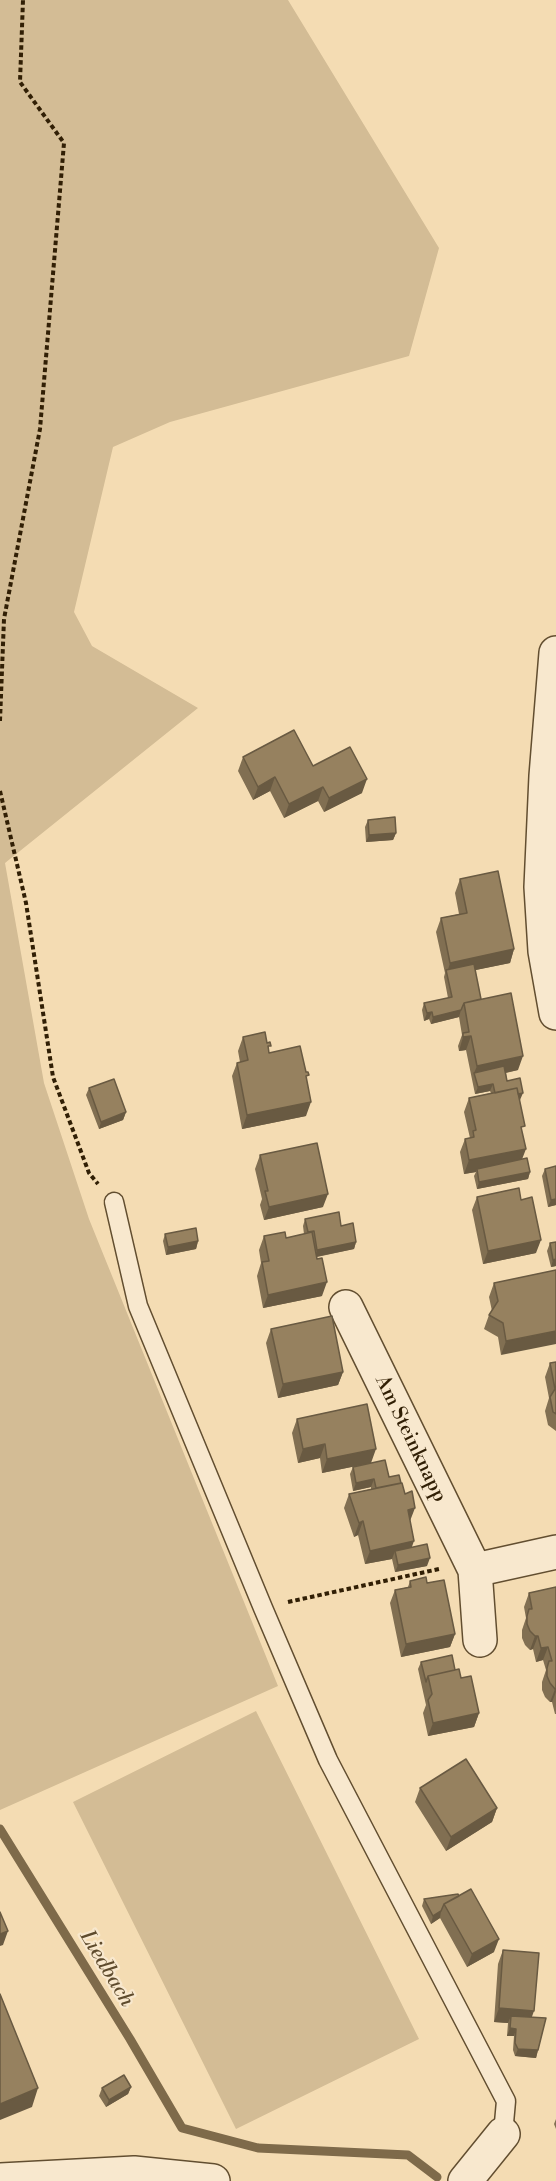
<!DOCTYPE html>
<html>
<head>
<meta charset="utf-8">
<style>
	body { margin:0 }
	canvas { display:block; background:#f4dcb3 }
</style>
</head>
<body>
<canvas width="556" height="2181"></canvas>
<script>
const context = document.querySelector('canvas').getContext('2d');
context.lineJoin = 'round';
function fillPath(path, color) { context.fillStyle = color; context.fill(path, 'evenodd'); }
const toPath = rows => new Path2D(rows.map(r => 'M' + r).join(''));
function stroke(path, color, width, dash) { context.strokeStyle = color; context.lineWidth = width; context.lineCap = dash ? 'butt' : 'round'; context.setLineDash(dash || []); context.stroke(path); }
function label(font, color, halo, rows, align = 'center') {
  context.font = font + ' "Libre Bodoni",serif'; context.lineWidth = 4.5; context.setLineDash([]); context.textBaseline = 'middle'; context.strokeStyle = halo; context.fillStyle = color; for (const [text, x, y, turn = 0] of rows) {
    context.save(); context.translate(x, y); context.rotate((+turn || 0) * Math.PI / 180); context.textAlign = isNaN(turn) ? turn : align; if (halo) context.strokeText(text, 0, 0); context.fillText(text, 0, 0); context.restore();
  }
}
fillPath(toPath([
	[0,0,288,0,439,248,409,356,170,422,113,447,74,612,92,646,198,708,5,863,44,1083,89,1219,278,1686,0,1810],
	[256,1711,419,2039,236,2129,73,1802]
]), '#d3bc95');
stroke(toPath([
	[0,1829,130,2039,182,2128,258,2148,408,2155,437,2177]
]), '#7e6a4a', 9);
const service = toPath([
	[114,1202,138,1306,263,1608,328,1760,506,2101,503,2134]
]);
const minor = toPath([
	[556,653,546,776,541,887,545,951,556,1013],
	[346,1307,475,1570,556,1552],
	[475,1570,480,1640],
	[0,2180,134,2173,213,2181],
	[465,2181,503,2134]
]);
stroke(service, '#624e30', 21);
stroke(minor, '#624e30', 36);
stroke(toPath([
	[0,721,4,619,40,429,64,143,20,82,23,0],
	[0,791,26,903,53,1077,89,1173,98,1184],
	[288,1602,439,1569]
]), '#311f05', 4, [4.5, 3]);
stroke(service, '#f8e8ce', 18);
stroke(minor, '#f8e8ce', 33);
fillPath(toPath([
	[243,757,313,766,362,793,324,812,318,801,284,818,270,791,253,800,238,771],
	[368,820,396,833,393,840,366,842,365,827],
	[460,879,514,949,510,963,475,970,481,999,518,1070,506,1073,507,1081,520,1100,519,1100,522,1132,522,1159,530,1172,528,1179,477,1189,474,1176,476,1172,464,1174,460,1152,465,1139,470,1138,464,1112,469,1098,491,1093,490,1091,475,1094,466,1050,459,1051,458,1046,462,1035,459,1017,431,1024,429,1019,424,1021,422,1010,424,1003,448,998,444,977,445,973,436,932,441,918,459,914,455,893],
	[243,1037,269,1051,269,1053,307,1080,306,1116,242,1129,232,1076,237,1063,240,1062,238,1051],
	[89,1088,126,1112,123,1120,99,1129,86,1095],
	[260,1155,323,1207,264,1220,260,1205,262,1199,255,1169],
	[545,1169,556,1205,548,1207,542,1176],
	[477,1197,521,1200,536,1253,483,1264,472,1210],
	[305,1219,341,1226,356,1242,354,1249,317,1257,322,1296,263,1308,257,1276,261,1263,259,1250,264,1236,286,1238,304,1234,303,1226],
	[165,1234,198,1241,196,1249,166,1255,163,1241],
	[550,1243,556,1266,551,1267,547,1251],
	[556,1270,501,1355,498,1337,484,1329,489,1315,492,1311,489,1297,494,1283],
	[271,1329,343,1372,338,1385,278,1398,266,1343],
	[556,1362,556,1431,548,1425,545,1411,549,1398,545,1377,550,1363],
	[297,1419,371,1463,322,1473,320,1458,298,1463,292,1433],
	[353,1467,389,1477,410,1521,412,1548,427,1566,395,1572,392,1559,365,1564,358,1535,354,1537,344,1508,349,1494,371,1489,371,1487,353,1491,350,1474],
	[410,1581,427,1583,455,1634,450,1647,401,1657,390,1603,395,1590,408,1587],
	[556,1587,556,1714,555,1714,552,1702,550,1702,545,1697,542,1690,542,1682,546,1670,543,1660,536,1662,533,1649,530,1650,525,1645,522,1638,522,1630,526,1618,524,1607,529,1593],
	[421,1662,455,1670,461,1678,479,1713,474,1727,428,1736,423,1713,426,1705,418,1669],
	[420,1788,497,1808,492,1822,446,1851,415,1802],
	[458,1894,494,1952,467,1967,440,1918,431,1924,422,1906,424,1899],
	[503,1950,532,2017,538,2050,536,2058,515,2056,513,2050,514,2036,507,2036,508,2023,494,2022,498,1964],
	[131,2087,128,2094,106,2107,99,2096,102,2088],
	[556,2119,556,2129,554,2124]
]), '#816f52');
fillPath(toPath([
	[275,777,270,791,253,800,258,787],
	[367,779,362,793,324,812,329,798],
	[323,787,318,801,284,818,289,804],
	[396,833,393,840,366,842,369,835],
	[514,949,510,963,447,976,447,973,450,963],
	[461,1010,459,1017,431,1024,433,1017],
	[432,1012,429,1019,424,1021,427,1013],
	[471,1036,466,1050,459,1051,463,1037],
	[523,1056,518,1070,476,1079,474,1073,477,1066],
	[493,1084,490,1091,475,1094,478,1087],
	[523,1093,520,1100,494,1105,496,1098],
	[311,1102,306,1116,242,1129,247,1115],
	[126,1112,123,1120,99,1129,101,1122],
	[526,1149,521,1162,477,1169,476,1172,464,1174,469,1160],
	[530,1172,528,1179,477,1189,479,1182],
	[328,1194,323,1207,264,1220,269,1207],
	[556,1199,556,1205,548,1207,551,1200],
	[541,1240,536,1253,483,1264,488,1251],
	[198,1241,196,1249,166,1255,168,1247],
	[356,1242,354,1249,315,1257,317,1250],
	[556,1259,556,1266,551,1267,553,1260],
	[327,1282,322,1296,263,1308,268,1295],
	[556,1331,556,1344,501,1355,506,1341],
	[343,1372,338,1385,278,1398,283,1384],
	[325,1444,320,1458,298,1463,303,1449],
	[376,1449,371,1463,322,1473,327,1459],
	[374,1479,371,1487,353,1491,356,1483],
	[415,1508,410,1521,408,1510],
	[363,1521,358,1535,354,1537,359,1523],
	[414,1541,409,1555,395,1551,392,1559,365,1564,370,1551],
	[430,1558,427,1566,395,1572,398,1565],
	[455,1634,450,1647,401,1657,406,1644],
	[535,1636,538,1636,533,1649,530,1650],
	[548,1647,543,1660,536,1662,541,1648],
	[555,1689,556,1689,556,1692,552,1702,550,1702],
	[479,1713,474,1727,428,1736,433,1723],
	[497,1808,492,1822,446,1851,451,1837],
	[441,1911,440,1918,431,1924,433,1916],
	[8,1931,3,1945,0,1946,0,1934],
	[499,1939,494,1952,467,1967,472,1954],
	[499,2008,534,2011,529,2025,511,2016,508,2023,494,2022],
	[510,2028,516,2029,514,2036,507,2036],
	[518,2049,538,2050,536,2058,515,2056],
	[131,2087,128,2094,106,2107,109,2100],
	[38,2088,32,2107,0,2120,0,2104]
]), '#695a42');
const building = toPath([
	[294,730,313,766,350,747,367,779,329,798,323,787,289,804,275,777,258,787,243,757,294,730],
	[395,817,396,833,369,835,368,820,395,817],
	[498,871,514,949,450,963,441,918,467,913,460,879,498,871],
	[474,964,481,999,464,1003,461,1010,433,1017,432,1012,427,1013,424,1003,452,997,446,970,474,964],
	[511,993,523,1056,477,1066,471,1036,463,1037,463,1033,469,1032,464,1003,511,993],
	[265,1032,267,1043,270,1042,271,1046,268,1046,269,1053,300,1046,306,1072,308,1072,309,1075,306,1076,311,1102,247,1115,237,1063,248,1060,243,1037,265,1032],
	[504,1066,507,1081,520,1078,523,1093,518,1094,517,1088,495,1093,493,1084,478,1087,474,1073,504,1066],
	[114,1079,126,1112,101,1122,89,1088,114,1079],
	[517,1088,525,1126,521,1127,526,1149,469,1160,465,1139,474,1137,473,1131,476,1130,469,1098,517,1088],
	[317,1143,328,1194,269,1207,265,1191,268,1191,260,1155,317,1143],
	[527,1158,530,1172,479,1182,477,1169,527,1158],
	[556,1166,556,1199,551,1200,545,1169,556,1166],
	[519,1188,521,1200,532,1197,541,1240,488,1251,477,1197,519,1188],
	[339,1212,341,1226,353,1223,356,1242,317,1250,314,1231,308,1232,305,1219,339,1212],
	[196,1228,198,1241,168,1247,165,1234,196,1228],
	[285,1232,286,1238,312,1232,317,1259,322,1258,327,1282,268,1295,262,1262,269,1261,264,1236,285,1232],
	[556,1242,556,1259,553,1260,550,1243,556,1242],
	[556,1270,556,1331,506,1341,503,1323,489,1315,498,1301,494,1283,556,1270],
	[332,1316,343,1372,283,1384,271,1329,332,1316],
	[556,1362,556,1414,553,1412,550,1397,555,1389,550,1363,556,1362],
	[367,1404,376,1449,327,1459,325,1444,303,1449,297,1419,367,1404],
	[385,1460,389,1477,399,1475,401,1483,376,1488,374,1479,356,1483,353,1467,385,1460],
	[402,1483,405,1494,412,1491,415,1508,408,1510,414,1541,370,1551,363,1521,359,1523,349,1494,402,1483],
	[427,1544,430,1558,398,1565,395,1551,427,1544],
	[426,1577,427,1583,444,1580,455,1634,406,1644,395,1590,411,1587,410,1581,426,1577],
	[556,1587,556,1689,555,1689,550,1683,547,1676,547,1668,549,1661,552,1661,548,1647,541,1648,538,1636,535,1636,530,1631,527,1624,527,1616,529,1609,532,1609,529,1593,556,1587],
	[452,1655,455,1670,428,1676,426,1682,421,1662,452,1655],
	[459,1669,461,1678,471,1676,479,1713,433,1723,428,1700,432,1694,428,1676,459,1669],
	[466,1759,497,1808,451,1837,420,1788,466,1759],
	[471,1889,499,1939,472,1954,444,1904,471,1889],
	[458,1894,459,1896,444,1904,441,1911,433,1916,424,1899,458,1894],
	[0,1912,8,1931,0,1934,0,1912],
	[503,1950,539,1953,534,2011,499,2008,503,1950],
	[0,1994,38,2088,0,2104,0,1994],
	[511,2016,546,2018,538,2050,518,2049,515,2043,516,2029,510,2028,511,2016],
	[124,2075,131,2087,109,2100,102,2088,124,2075]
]);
fillPath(building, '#96815f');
stroke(building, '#695a42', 1.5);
label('20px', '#311f05', '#f8e8ce', [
	["Am Steinknapp",410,1439,64]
]);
label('italic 21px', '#5e4b2d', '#f8e8ce', [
	["Liedbach",106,1969,59]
]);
</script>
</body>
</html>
